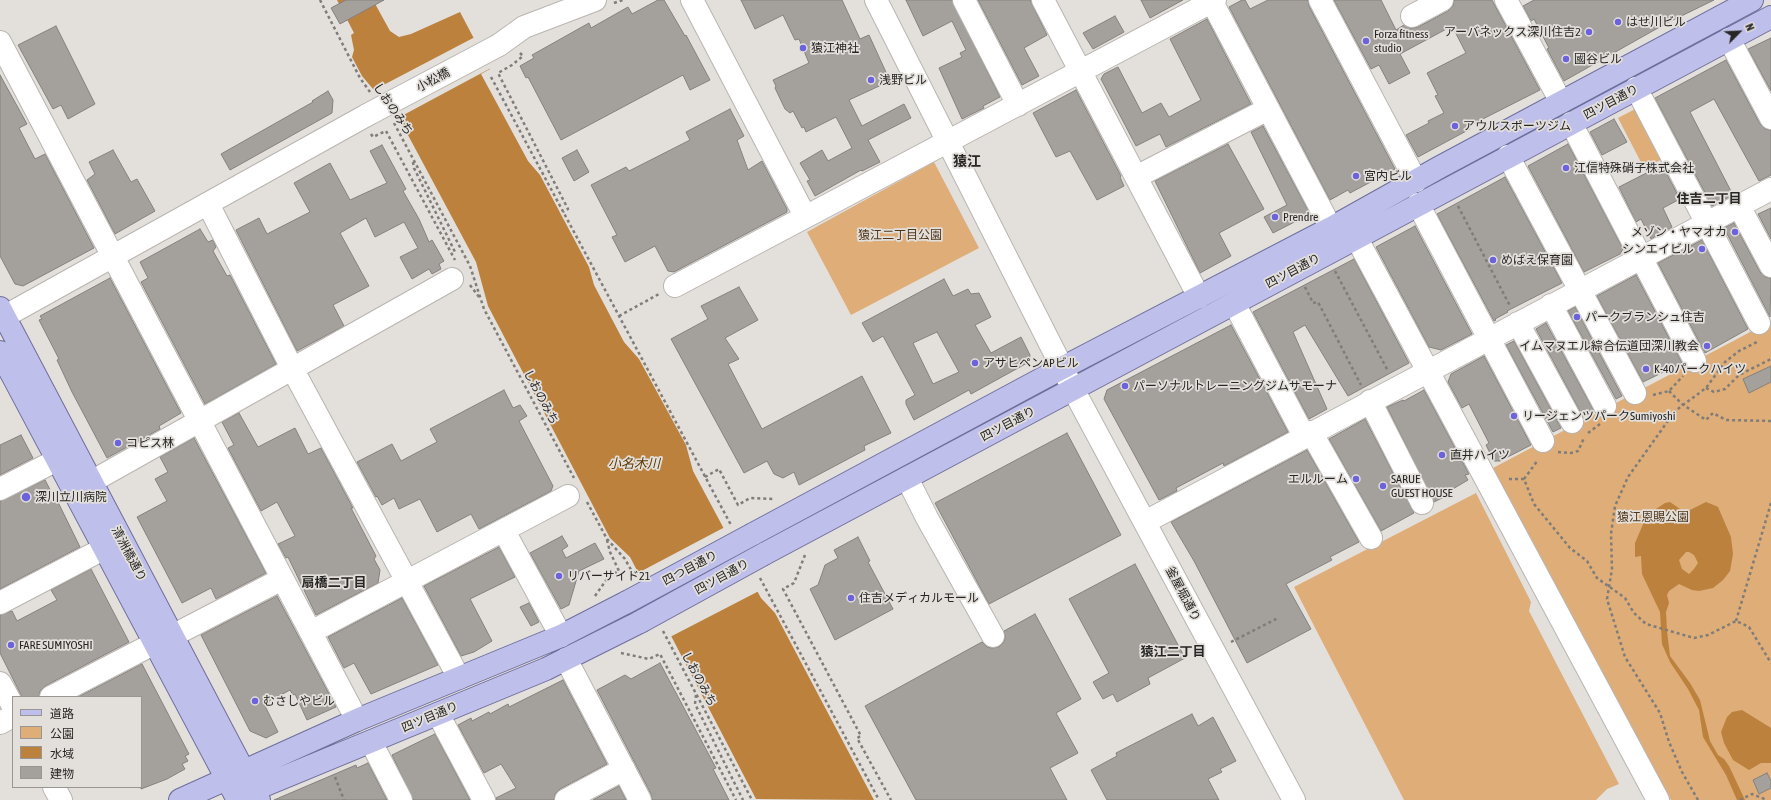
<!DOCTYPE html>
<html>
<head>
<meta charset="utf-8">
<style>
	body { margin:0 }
	#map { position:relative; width:1771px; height:800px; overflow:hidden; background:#e3dfdb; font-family:"Asap Condensed","Noto Sans JP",sans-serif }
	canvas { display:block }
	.legend { position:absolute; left:12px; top:696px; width:130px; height:92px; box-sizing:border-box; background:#e3dfdb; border:1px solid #989592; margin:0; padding:5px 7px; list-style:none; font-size:12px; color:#272624 }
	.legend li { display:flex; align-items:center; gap:8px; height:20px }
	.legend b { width:20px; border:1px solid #989592 }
	.north { position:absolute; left:1719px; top:12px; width:40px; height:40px; -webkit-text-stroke:3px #e3dfdb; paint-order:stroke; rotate:66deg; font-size:11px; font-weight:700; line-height:16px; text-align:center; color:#272624 }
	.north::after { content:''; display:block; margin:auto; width:14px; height:18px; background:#272624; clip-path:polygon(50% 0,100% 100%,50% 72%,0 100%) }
</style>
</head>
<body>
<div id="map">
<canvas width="1771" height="800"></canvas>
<ul class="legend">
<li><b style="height:5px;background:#bfbfeb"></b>道路</li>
<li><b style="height:11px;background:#dead78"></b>公園</li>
<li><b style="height:11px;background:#bb813d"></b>水域</li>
<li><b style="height:11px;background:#a4a09c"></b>建物</li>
</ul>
<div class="north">N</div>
</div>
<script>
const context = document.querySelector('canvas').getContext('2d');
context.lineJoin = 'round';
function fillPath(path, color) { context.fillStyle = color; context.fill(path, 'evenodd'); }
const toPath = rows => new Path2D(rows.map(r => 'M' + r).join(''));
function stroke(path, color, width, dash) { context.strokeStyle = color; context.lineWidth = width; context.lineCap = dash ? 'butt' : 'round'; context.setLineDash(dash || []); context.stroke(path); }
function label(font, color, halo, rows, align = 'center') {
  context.font = font + ' "Asap Condensed","Noto Sans JP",sans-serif'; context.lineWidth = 3.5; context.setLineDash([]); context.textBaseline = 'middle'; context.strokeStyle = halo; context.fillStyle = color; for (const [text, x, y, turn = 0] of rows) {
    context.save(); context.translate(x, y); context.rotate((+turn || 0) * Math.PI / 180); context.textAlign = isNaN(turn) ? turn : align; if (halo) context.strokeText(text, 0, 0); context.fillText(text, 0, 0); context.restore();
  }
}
fillPath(toPath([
	[1641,106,1667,157,1644,168,1618,118],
	[934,162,979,248,851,315,807,232],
	[1771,321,1771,800,1671,800,1493,468],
	[1476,493,1531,602,1529,611,1619,784,1607,789,1596,800,1404,800,1294,587]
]), '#dead78');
fillPath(toPath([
	[337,0,373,0,390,31,399,37,411,34,460,12,490,69,481,74,528,161,540,175,589,267,594,285,624,342,639,359,686,445,693,471,761,598,775,613,874,800,756,799,630,557,610,538,488,306,476,262,401,122,362,76,352,57,354,50,351,35,354,33],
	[1670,502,1680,509,1685,511,1690,510,1706,502,1716,506,1718,507,1731,537,1733,554,1730,571,1723,580,1713,588,1699,591,1692,590,1679,584,1669,591,1667,595,1669,603,1666,612,1667,631,1670,656,1690,683,1700,700,1710,741,1718,755,1724,759,1729,766,1745,800,1737,800,1726,775,1703,737,1699,710,1688,689,1670,662,1662,644,1660,612,1642,574,1641,556,1635,557,1635,543,1644,522,1656,509,1665,503],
	[1686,552,1689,552,1694,555,1698,563,1694,569,1689,574,1682,569,1679,560],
	[1742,710,1771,728,1771,763,1761,763,1749,770,1733,760,1724,743,1721,732,1727,717,1732,712]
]), '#bb813d');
fillPath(toPath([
	[475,37,491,68,396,119,372,91],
	[725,527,759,591,670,637,636,574]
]), '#e3dfdb');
const building = toPath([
	[346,0,384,0,340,24,331,8,346,0],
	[658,0,664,0,685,36,686,35,710,80,690,90,683,75,561,140,528,77,526,78,520,66,534,58,532,55,589,23,591,28,628,7,632,14,658,0],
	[741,0,842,0,860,39,869,35,890,81,849,100,862,126,904,104,911,118,868,140,880,162,862,171,861,170,815,196,807,181,810,180,800,163,822,150,828,161,852,148,836,117,806,132,804,127,802,128,793,111,790,113,785,109,775,88,776,86,773,80,809,63,799,39,795,40,783,15,755,29,741,0],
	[906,0,952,0,1000,97,983,106,984,108,962,119,939,68,962,57,960,53,966,50,952,21,923,36,906,0],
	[978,0,1030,0,1047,35,1024,48,1039,76,1022,85,978,0],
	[1141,0,1183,0,1150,18,1141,0],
	[1242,0,1245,0,1250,9,1268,0,1308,0,1309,6,1395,169,1350,193,1348,190,1330,200,1229,7,1242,0],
	[1334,0,1381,0,1396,30,1404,25,1411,28,1418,27,1448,11,1453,6,1454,0,1492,0,1540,90,1469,126,1470,129,1418,157,1406,135,1429,123,1428,121,1444,113,1435,96,1438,95,1427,73,1466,53,1452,26,1400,54,1410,73,1389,84,1379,65,1371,69,1334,0],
	[1534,0,1714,0,1665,24,1564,81,1547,49,1549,48,1534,19,1531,21,1523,6,1534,0],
	[1115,16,1124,32,1093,49,1083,33,1115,16],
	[1207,19,1251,104,1166,147,1160,134,1136,146,1101,79,1104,74,1118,67,1142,113,1161,103,1169,117,1201,100,1170,39,1207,19],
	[56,26,95,104,68,119,61,105,53,109,18,45,56,26],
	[1771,38,1771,91,1748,49,1771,38],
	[1726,60,1760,124,1765,129,1771,130,1771,175,1759,181,1714,99,1690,112,1733,195,1712,206,1655,98,1726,60],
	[0,75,27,124,19,128,35,159,45,154,94,248,23,286,15,284,0,256,0,75],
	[1076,90,1121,176,1120,177,1124,186,1097,200,1070,151,1056,157,1033,113,1076,90],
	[328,91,333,100,332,113,230,170,221,154,313,102,312,101,328,91],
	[730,109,744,136,737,140,748,170,762,161,787,209,787,212,674,272,668,271,655,246,625,262,612,237,617,235,591,185,626,167,629,171,690,140,686,132,730,109],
	[1614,119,1627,142,1602,155,1590,132,1614,119],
	[1263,126,1310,214,1273,233,1264,217,1287,205,1251,132,1263,126],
	[1228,144,1264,209,1219,233,1231,256,1200,273,1155,181,1228,144],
	[1568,144,1623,249,1620,254,1584,272,1528,166,1568,144],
	[382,145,406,189,403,191,419,219,429,242,432,240,444,261,439,264,441,269,432,274,429,269,412,279,400,257,418,248,404,222,375,237,366,218,340,233,369,286,333,305,344,326,297,351,236,230,259,218,267,234,310,212,294,183,330,163,350,200,387,183,370,151,382,145],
	[113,150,131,182,137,179,155,211,115,234,87,180,95,174,89,162,113,150],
	[577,150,589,172,574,181,562,158,577,150],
	[1662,165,1680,199,1663,208,1672,227,1651,239,1641,219,1636,222,1619,187,1662,165],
	[1505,177,1562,283,1507,311,1508,312,1495,319,1496,320,1494,321,1437,214,1505,177],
	[1771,208,1771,239,1758,214,1771,208],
	[1734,223,1760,272,1765,277,1771,278,1770,317,1724,228,1734,223],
	[1415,226,1472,334,1441,350,1429,347,1376,247,1415,226],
	[200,229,208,242,213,240,216,247,213,251,227,276,230,275,276,364,205,404,141,282,148,278,140,262,200,229],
	[1702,240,1748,329,1705,353,1658,263,1702,240],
	[1354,259,1409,363,1348,396,1305,325,1293,332,1327,409,1309,419,1253,312,1354,259],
	[1636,275,1682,363,1643,382,1597,296,1636,275],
	[110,278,181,413,159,426,160,429,107,458,72,392,57,360,59,359,39,320,42,319,40,316,110,278],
	[944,279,953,296,968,289,971,294,979,293,991,317,975,325,991,353,1021,337,1030,355,1029,362,971,394,969,390,914,420,906,404,906,400,915,395,883,336,873,342,862,323,944,279],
	[937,332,959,372,933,384,913,343,937,332],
	[739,287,758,320,725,338,739,359,728,364,762,429,862,376,891,433,864,446,865,450,799,485,794,472,783,478,774,474,767,461,744,473,671,339,708,319,701,306,739,287],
	[1575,307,1622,396,1616,399,1568,311,1575,307],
	[1546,323,1594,411,1583,417,1536,329,1546,323],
	[1231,325,1288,432,1224,466,1223,463,1176,488,1177,491,1159,500,1104,399,1107,390,1231,325],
	[1514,341,1561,428,1553,432,1506,345,1514,341],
	[1484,356,1531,445,1500,461,1494,461,1486,445,1489,443,1469,404,1462,408,1448,382,1451,374,1484,356],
	[1771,366,1771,382,1749,393,1743,379,1771,366],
	[504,390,513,408,520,405,527,416,519,421,553,486,551,491,479,529,471,514,437,532,420,499,399,509,394,498,382,505,377,496,376,497,357,462,392,444,401,461,437,442,430,429,504,390],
	[1424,390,1469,474,1465,475,1468,480,1451,490,1452,493,1434,502,1387,407,1403,400,1404,401,1424,390],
	[239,413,258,447,295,428,308,454,321,448,353,508,351,508,376,556,374,559,380,570,378,583,316,615,288,557,286,558,278,544,295,536,277,502,261,511,228,448,234,445,222,422,239,413],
	[1365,419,1414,513,1381,531,1329,439,1365,419],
	[1067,433,1121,535,989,604,935,503,1067,433],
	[21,435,33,458,0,475,0,445,21,435],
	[194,438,266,573,216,599,211,588,182,603,137,517,167,501,155,479,168,472,160,457,194,438],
	[1307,450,1359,542,1330,557,1332,560,1286,584,1311,629,1247,663,1194,561,1171,522,1307,450],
	[45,480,55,499,56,498,80,547,0,589,0,501,45,480],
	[562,536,568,546,562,550,566,558,595,543,604,559,579,571,569,605,561,609,530,553,562,536],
	[858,537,870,561,868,562,893,609,835,640,810,589,818,585,825,565,838,558,834,550,858,537],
	[499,547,515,577,470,599,492,641,474,652,461,656,424,586,499,547],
	[1135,564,1185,658,1148,678,1150,684,1117,702,1113,694,1103,699,1093,682,1109,673,1069,599,1135,564],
	[91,569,129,642,45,686,40,691,39,697,22,697,0,653,0,615,12,611,17,621,57,600,51,590,91,569],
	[277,596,336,707,307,720,295,694,293,695,290,690,264,704,278,732,266,738,250,731,201,635,277,596],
	[402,598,438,665,371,694,354,663,344,668,328,637,402,598],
	[529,603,539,622,531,626,520,607,529,603],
	[1035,614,1081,699,1056,713,1078,753,1050,768,1067,800,916,800,865,706,982,642,987,647,992,648,999,647,1004,642,1005,637,1004,631,1035,614],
	[660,663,716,768,713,769,729,800,652,800,651,794,597,690,625,675,631,679,660,663],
	[142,664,189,754,185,756,188,761,182,764,185,769,167,779,141,789,141,697,78,697,142,664],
	[563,680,607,764,560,789,555,794,554,800,496,800,496,798,516,788,501,764,484,773,458,725,471,718,472,721,489,712,490,714,508,704,509,707,563,680],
	[1192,714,1198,726,1213,717,1236,761,1220,769,1222,772,1208,779,1219,800,1107,800,1091,770,1117,756,1116,753,1192,714],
	[435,734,470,800,413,800,392,755,435,734],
	[368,763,387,800,274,800,356,765,357,768,368,763],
	[1767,773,1771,781,1771,788,1759,794,1753,780,1767,773],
	[619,786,626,800,593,800,619,786]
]);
fillPath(building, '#a4a09c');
stroke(building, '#85817d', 1);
const minor = toPath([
	[692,0,805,216],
	[876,0,1073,389,1294,800],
	[964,0,1018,105],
	[1043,0,1199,297],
	[1211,0,1331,228],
	[1320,0,1416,181],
	[1506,0,1561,102],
	[1412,16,1442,0],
	[1729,39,1771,118],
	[0,42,357,720],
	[499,45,524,27,595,0],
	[1636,88,1759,323],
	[1571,123,1695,361],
	[1508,156,1635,393],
	[1136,177,1268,109],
	[208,204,293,370,459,678],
	[1418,204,1543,441],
	[1739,206,1771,266],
	[1356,237,1658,800],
	[675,286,1215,0],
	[1234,303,1304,436],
	[1551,305,1605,406],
	[0,319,367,115],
	[1518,323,1572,422],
	[1370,401,1422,503],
	[1311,432,1371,538],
	[907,478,927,518,993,636],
	[91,482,452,279],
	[0,489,57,460],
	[1145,522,1771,189],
	[504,531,561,636],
	[0,603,105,548],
	[311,632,568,496],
	[172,636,282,579],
	[566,659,640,800],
	[0,683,13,706],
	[51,697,155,643],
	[438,714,484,800],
	[0,723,13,716],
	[371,742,401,800],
	[54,787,61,800],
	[566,800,624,769]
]);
const major = toPath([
	[0,308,259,800],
	[0,352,238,800],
	[753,534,1062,368,1331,228,1440,167,1752,0],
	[764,554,1771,17],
	[241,795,546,669,640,622],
	[180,800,357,720,561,636,627,602]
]);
stroke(minor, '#b9b5b1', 24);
stroke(major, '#6e6e9c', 24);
stroke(toPath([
	[320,0,360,78,370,92],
	[614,3,623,0],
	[520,53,523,56,512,65,498,73,568,209,563,212],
	[491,77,731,525],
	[394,123,470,266,484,309,574,478],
	[371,134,373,137,386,131,455,260],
	[413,162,414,168,455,252,452,254],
	[1458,206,1510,306],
	[1335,271,1388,371],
	[470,285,479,297],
	[1305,287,1313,303,1318,302,1361,385],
	[619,316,659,294],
	[1706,388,1714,392,1725,389,1739,375,1771,359],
	[1669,391,1682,404,1706,420,1713,413,1726,420,1771,421],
	[1653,395,1669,391,1683,376],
	[1588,433,1600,424],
	[1558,452,1571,453,1578,451,1584,438],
	[705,477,719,469,738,505,750,498,774,499],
	[1509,479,1524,479,1534,504,1570,548,1587,561,1597,578,1625,598,1634,613,1646,624,1694,638,1708,635,1736,621,1749,627,1771,663],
	[1524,479,1538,460],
	[587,502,607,539,625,559,635,577],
	[805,555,794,583,783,589,861,736,857,738,891,800],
	[760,578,879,800],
	[595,596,609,576,619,571,610,552,607,540],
	[1736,621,1771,503],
	[663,631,752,800],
	[1231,642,1278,618],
	[621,653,649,659,660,654,736,800],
	[696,695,695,704,743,800],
	[335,777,344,800],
	[1698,800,1682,772,1669,742,1660,713,1625,657,1607,599,1612,569,1611,534,1615,506,1628,477,1675,411,1706,388,1725,362,1739,351,1757,342],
	[1740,800,1752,794,1767,800]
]), '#7f7c79', 2.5, [3, 3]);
stroke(minor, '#fff', 22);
stroke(major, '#bfbfeb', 22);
const minorBridge = toPath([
	[367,115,499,45]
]);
const majorBridge = toPath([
	[627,602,753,534],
	[640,622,764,554]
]);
stroke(minorBridge, '#b9b5b1', 24, []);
stroke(majorBridge, '#6e6e9c', 24, []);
stroke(minorBridge, '#fff', 22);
stroke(majorBridge, '#bfbfeb', 22);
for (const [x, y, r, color] of [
	[1618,22,4,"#6c62dc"],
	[1589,32,4,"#6c62dc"],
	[1366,41,4,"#6c62dc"],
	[803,48,4,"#6c62dc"],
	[1566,59,4,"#6c62dc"],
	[871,80,4,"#6c62dc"],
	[1455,126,4,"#6c62dc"],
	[1566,168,4,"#6c62dc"],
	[1356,176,4,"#6c62dc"],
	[1275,217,4,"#6c62dc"],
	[1735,232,4,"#6c62dc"],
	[1702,249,4,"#6c62dc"],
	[1493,260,4,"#6c62dc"],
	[1577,317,4,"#6c62dc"],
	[1707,346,4,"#6c62dc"],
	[975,363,4,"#6c62dc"],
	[1646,369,4,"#6c62dc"],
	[1125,386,4,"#6c62dc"],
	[1514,416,4,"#6c62dc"],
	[118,443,4,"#6c62dc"],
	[1442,455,4,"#6c62dc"],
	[1356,479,4,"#6c62dc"],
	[1383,486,4,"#6c62dc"],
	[26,497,5,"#6c62dc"],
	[559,576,4,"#6c62dc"],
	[851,598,4,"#6c62dc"],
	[11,645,4,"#6c62dc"],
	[255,701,4,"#6c62dc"]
]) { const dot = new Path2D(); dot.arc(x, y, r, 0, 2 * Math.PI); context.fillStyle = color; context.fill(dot); stroke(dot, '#e3dfdb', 1.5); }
label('12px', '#272624', '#e3dfdb', [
	["はせ川ビル",1626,22],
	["アーバネックス深川住吉2",1581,32,"right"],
	["Forza fitness",1374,34],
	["studio",1374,48],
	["猿江神社",811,48],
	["國谷ビル",1574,59],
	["浅野ビル",879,80],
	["アウルスポーツジム",1463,126],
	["江信特殊硝子株式会社",1574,168],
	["宮内ビル",1364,176],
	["Prendre",1283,217],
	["メゾン・ヤマオカ",1727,232,"right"],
	["シンエイビル",1694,249,"right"],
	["めばえ保育園",1501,260],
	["パークブランシュ住吉",1585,317],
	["イムマヌエル綜合伝道団深川教会",1699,346,"right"],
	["アサヒペンAPビル",983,363],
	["K-40パークハイツ",1654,369],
	["パーソナルトレーニングジムサモーナ",1133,386],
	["リージェンツパークSumiyoshi",1522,416],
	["コピス林",126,443],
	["直井ハイツ",1450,455],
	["エルルーム",1348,479,"right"],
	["SARUE",1391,479],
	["GUEST HOUSE",1391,493],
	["深川立川病院",35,497],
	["リバーサイド21",567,576],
	["住吉メディカルモール",859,598],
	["FARE SUMIYOSHI",19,645],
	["むさしやビル",263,701]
], 'left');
label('12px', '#272624', '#e3dfdb', [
	["小松橋",433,80,-28],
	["四ツ目通り",1611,102,-28],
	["しおのみち",393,109,56],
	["四ツ目通り",1293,271,-28],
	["しおのみち",541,397,62],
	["四ツ目通り",1008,424,-28],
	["清洲橋通り",129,554,62],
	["四つ目通り",690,568,-28],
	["四ツ目通り",722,577,-29],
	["釜屋堀通り",1183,594,62],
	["しおのみち",699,679,62],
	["四ツ目通り",430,717,-23]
]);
label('12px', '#51371a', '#e3dfdb', [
	["猿江二丁目公園",900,235],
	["猿江恩賜公園",1653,517]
]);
label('bold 13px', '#272624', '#e3dfdb', [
	["住吉二丁目",1709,199],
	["扇橋二丁目",334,583],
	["猿江二丁目",1173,652]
]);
label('italic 13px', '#5e3700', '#e3dfdb', [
	["小名木川",634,464]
]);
label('bold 14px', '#272624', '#e3dfdb', [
	["猿江",967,162]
]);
</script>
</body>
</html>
